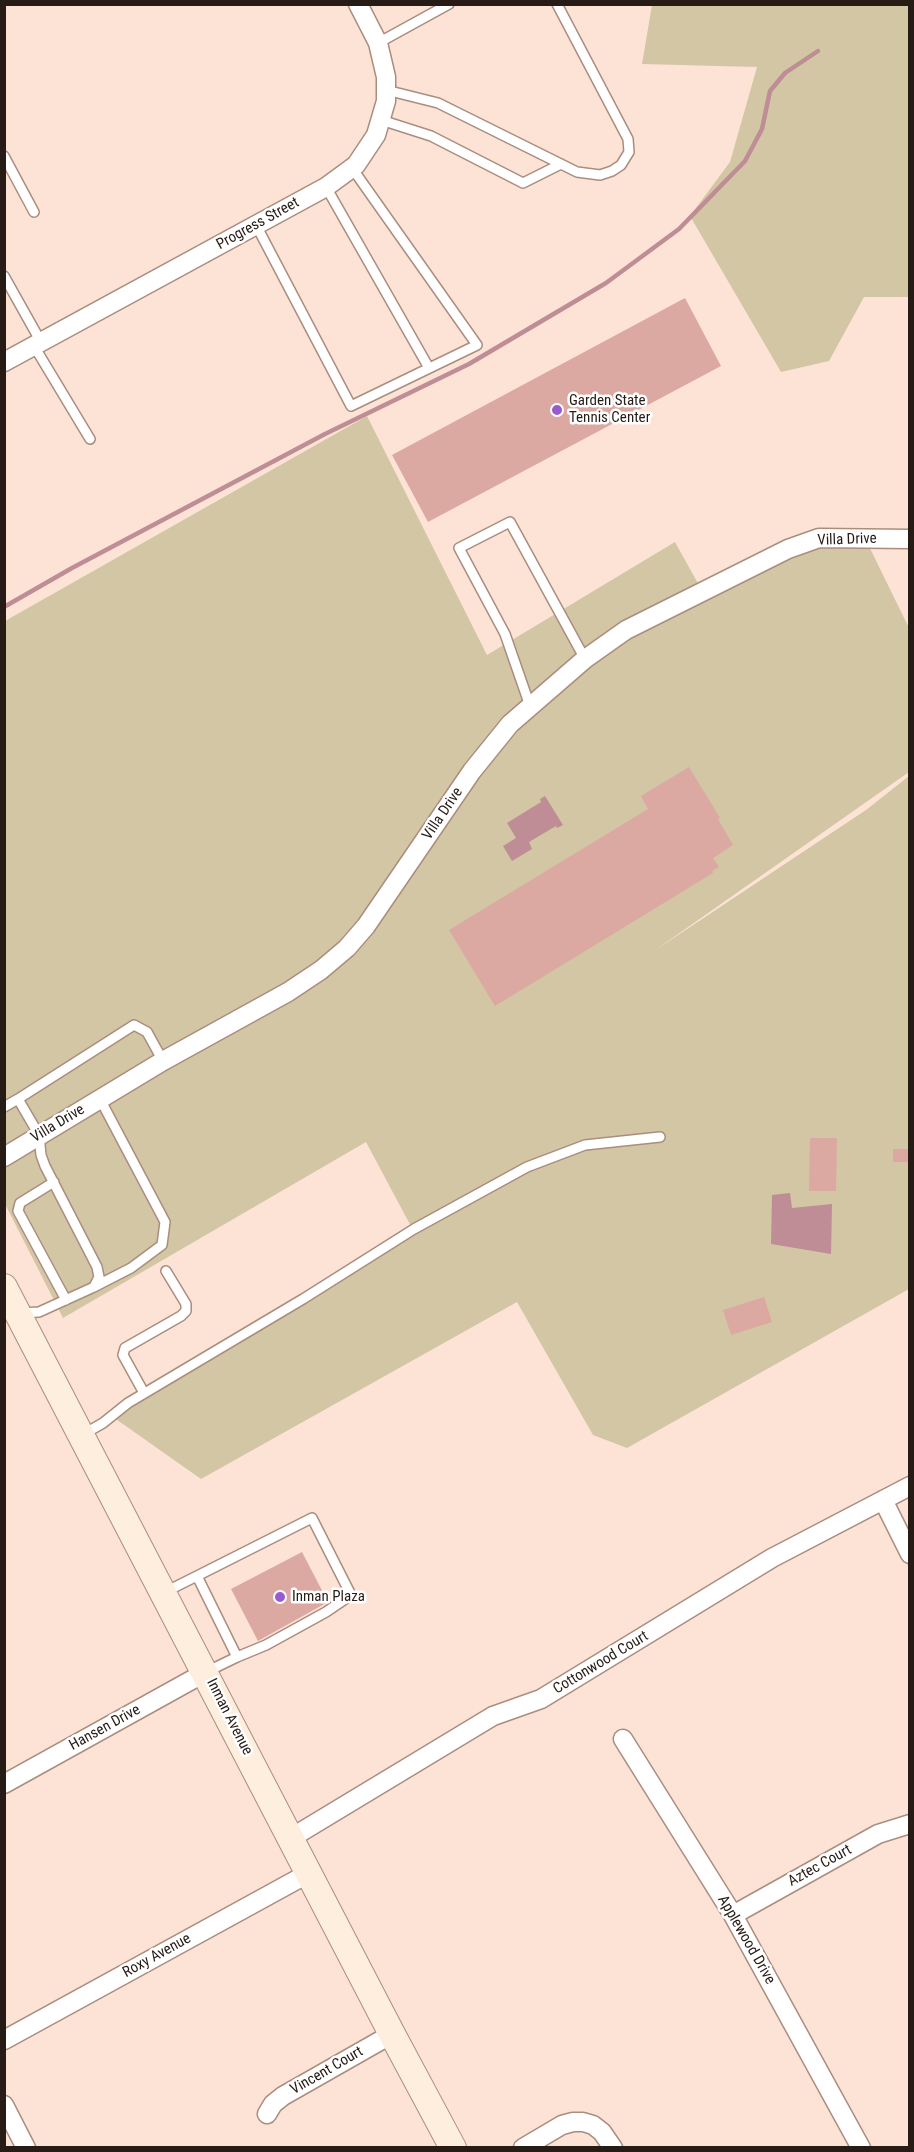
<!DOCTYPE html>
<html>
<head>
<meta charset="utf-8">
<style>
	body { margin:0 }
	#map { position:relative; width:914px; height:2152px; overflow:hidden; background:#fde3d6; font-family:"Roboto Condensed",sans-serif }
	canvas { display:block }
	.frame { position:absolute; inset:0; border:6px solid #261b15; pointer-events:none }
</style>
</head>
<body>
<div id="map">
<canvas width="914" height="2152"></canvas>
<div class="frame"></div>
</div>
<script>
const context = document.querySelector('canvas').getContext('2d');
context.lineJoin = 'round';
function fillPath(path, color) { context.fillStyle = color; context.fill(path, 'evenodd'); }
const toPath = rows => new Path2D(rows.map(r => 'M' + r).join(''));
function stroke(path, color, width, dash) { context.strokeStyle = color; context.lineWidth = width; context.lineCap = dash ? 'butt' : 'round'; context.setLineDash(dash || []); context.stroke(path); }
function label(font, color, halo, rows, align = 'center') {
  context.font = font + ' "Roboto Condensed",sans-serif'; context.lineWidth = 5; context.setLineDash([]); context.textBaseline = 'middle'; context.strokeStyle = halo; context.fillStyle = color; for (const [text, x, y, turn = 0] of rows) {
    context.save(); context.translate(x, y); context.rotate((+turn || 0) * Math.PI / 180); context.textAlign = isNaN(turn) ? turn : align; if (halo) context.strokeText(text, 0, 0); context.fillText(text, 0, 0); context.restore();
  }
}
fillPath(toPath([
	[652,5,909,5,909,297,864,297,829,361,781,372,690,216,730,162,757,67,642,64],
	[367,416,487,655,675,542,700,587,782,544,864,536,909,628,909,772,654,951,866,810,909,776,909,1289,627,1448,593,1435,517,1302,201,1479,113,1417,414,1232,366,1142,63,1318,5,1204,5,621]
]), '#d3c6a4');
fillPath(toPath([
	[545,796,563,825,557,828,556,826,529,842,532,849,512,861,503,846,516,838,507,823,541,802,540,799],
	[790,1193,792,1208,832,1204,831,1254,771,1244,772,1195]
]), '#be8d95');
stroke(toPath([
	[4,607,72,568,325,434,469,364,606,283,679,229,745,161,762,129,770,91,785,73,818,51]
]), '#be8d95', 4.5);
fillPath(toPath([
	[685,298,721,366,428,522,392,455],
	[689,767,720,818,718,819,733,845,713,858,719,867,712,871,713,873,495,1006,449,930,648,809,641,796],
	[810,1138,837,1138,836,1191,809,1191],
	[893,1149,909,1149,909,1162,893,1162],
	[764,1297,772,1322,731,1335,723,1310],
	[302,1552,328,1602,258,1641,231,1589]
]), '#dba9a1');
const lane = toPath([
	[378,43,449,4],
	[386,90,438,103,577,172,600,175,612,171,621,165,629,152,628,139,557,4],
	[381,120,431,136,523,183,561,164],
	[4,156,34,212],
	[326,187,429,368],
	[256,225,351,406,477,345,352,168],
	[4,276,41,342],
	[34,346,90,439],
	[530,706,505,634,459,548,510,522,585,659],
	[4,1107,18,1099],
	[54,1182,20,1203,18,1211,66,1300],
	[94,1287,131,1268,162,1245,165,1222,100,1099],
	[20,1313,39,1312,94,1287,99,1277,97,1267,45,1166,41,1155,39,1135,18,1099,134,1025,147,1032,163,1061],
	[144,1393,123,1355,125,1348,181,1316,186,1311,186,1304,166,1271],
	[82,1435,103,1423,128,1403,303,1299,414,1229,527,1167,585,1145,660,1137],
	[197,1576,312,1518,351,1595,326,1612,266,1645,237,1657],
	[165,1592,197,1576,237,1657,206,1672]
]);
const street = toPath([
	[4,362,326,187,356,165,376,135,386,101,386,77,378,43,358,4],
	[4,1157,163,1061,288,992,321,970,347,948,366,926,472,771,510,724,585,659,626,630,788,549,819,538,910,539],
	[883,1500,910,1554],
	[623,1739,733,1915,861,2148],
	[4,1784,206,1672],
	[291,1838,493,1716,541,1699,772,1558,910,1486],
	[733,1915,878,1834,910,1824],
	[4,2040,309,1873],
	[4,2105,26,2148],
	[267,2114,273,2104,283,2096,392,2034],
	[523,2148,562,2125,573,2122,583,2122,593,2125,602,2132,613,2148]
]);
const secondary = toPath([
	[4,1287,392,2034,453,2148]
]);
stroke(lane, '#ab8d7e', 12);
stroke(street, '#ab8d7e', 21);
stroke(secondary, '#ab8d7e', 28);
stroke(lane, '#fff', 9);
stroke(street, '#fff', 18);
stroke(secondary, '#feeedd', 26);
for (const [x, y, r, color] of [
	[557,410,6,"#995ad0"],
	[280,1597,6,"#995ad0"]
]) { const dot = new Path2D(); dot.arc(x, y, r, 0, 2 * Math.PI); context.fillStyle = color; context.fill(dot); stroke(dot, '#fff', 2); }
label('15px', '#261b15', '#fff', [
	["Progress Street",258,224,-29],
	["Villa Drive",847,540,-2],
	["Villa Drive",443,814,-56],
	["Villa Drive",58,1124,-31],
	["Cottonwood Court",601,1663,-31],
	["Inman Avenue",229,1717,63],
	["Hansen Drive",105,1728,-29],
	["Aztec Court",820,1866,-29],
	["Applewood Drive",746,1940,60],
	["Roxy Avenue",157,1956,-29],
	["Vincent Court",327,2071,-30]
]);
label('15px', '#261b15', '#fff', [
	["Garden State",569,401],
	["Tennis Center",569,418],
	["Inman Plaza",292,1597]
], 'left');
</script>
</body>
</html>
